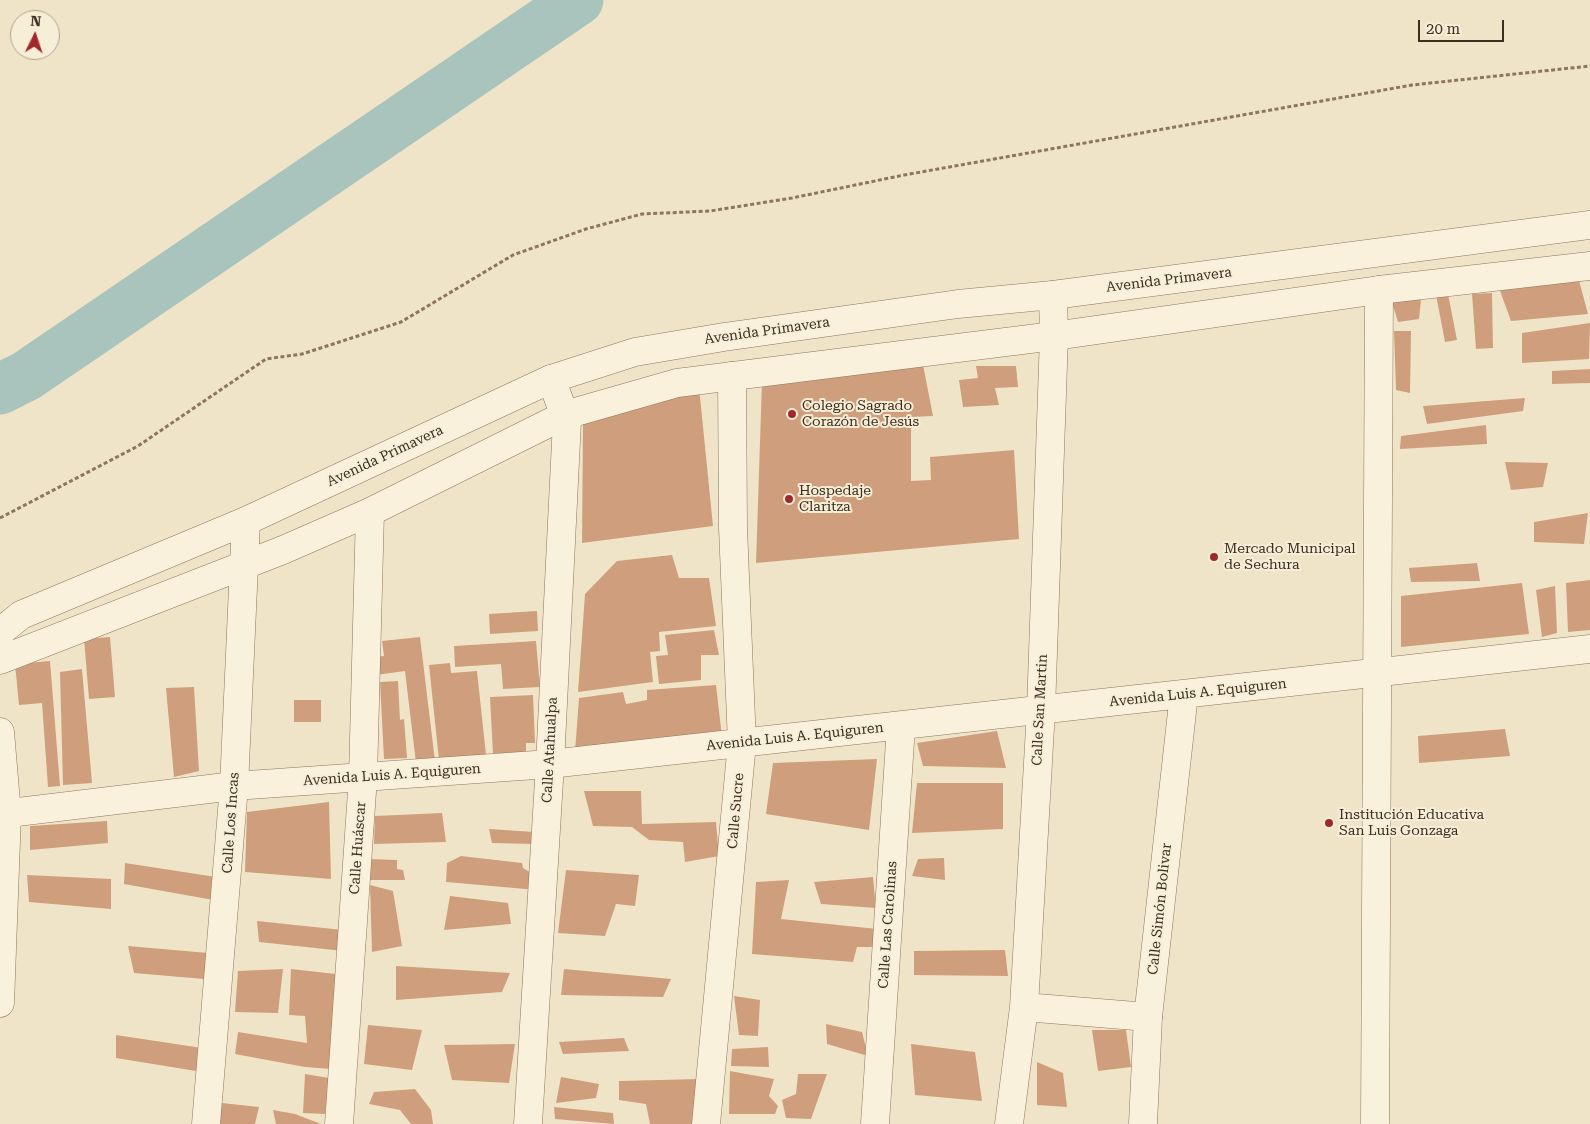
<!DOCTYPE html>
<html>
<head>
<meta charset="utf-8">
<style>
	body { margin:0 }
	#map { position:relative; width:1590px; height:1124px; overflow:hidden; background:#f0e4c8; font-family:"Roboto Serif",serif }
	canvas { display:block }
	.north { position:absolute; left:10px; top:10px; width:50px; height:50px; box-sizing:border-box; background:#f7eed8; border:1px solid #ada18e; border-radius:50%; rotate:4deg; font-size:14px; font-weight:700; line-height:20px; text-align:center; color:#3d2e20 }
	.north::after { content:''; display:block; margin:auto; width:18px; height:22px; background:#9e2a2b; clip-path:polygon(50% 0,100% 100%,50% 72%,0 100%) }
	.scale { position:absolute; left:1418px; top:20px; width:86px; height:22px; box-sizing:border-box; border:2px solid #3d2e20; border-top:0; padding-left:6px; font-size:15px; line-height:18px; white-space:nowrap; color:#3d2e20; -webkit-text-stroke:4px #f7eed8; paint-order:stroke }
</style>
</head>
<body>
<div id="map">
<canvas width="1590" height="1124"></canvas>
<div class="north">N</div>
<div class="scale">20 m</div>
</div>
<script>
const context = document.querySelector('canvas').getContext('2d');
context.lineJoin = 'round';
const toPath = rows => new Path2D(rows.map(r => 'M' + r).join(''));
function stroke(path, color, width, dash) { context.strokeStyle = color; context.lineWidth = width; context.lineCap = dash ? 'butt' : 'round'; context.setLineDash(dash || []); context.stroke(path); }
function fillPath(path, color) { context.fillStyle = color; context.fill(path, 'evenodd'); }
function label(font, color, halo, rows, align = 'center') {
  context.font = font + ' "Roboto Serif",serif'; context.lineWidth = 4; context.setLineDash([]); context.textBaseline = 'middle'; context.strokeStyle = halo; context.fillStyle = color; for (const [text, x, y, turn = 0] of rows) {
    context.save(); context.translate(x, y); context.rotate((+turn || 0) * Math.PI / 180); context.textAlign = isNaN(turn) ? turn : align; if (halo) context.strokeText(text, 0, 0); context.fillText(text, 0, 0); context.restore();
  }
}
stroke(toPath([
	[0,389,26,376,578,0]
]), '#a9c4bc', 51);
fillPath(toPath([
	[1577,273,1588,314,1511,321,1499,288],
	[1492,293,1493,348,1476,349,1472,294],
	[1448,294,1457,340,1445,342,1436,295],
	[1421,299,1419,319,1398,322,1392,302],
	[1590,323,1589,359,1522,363,1522,333],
	[1394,331,1411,331,1410,393,1396,390],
	[923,365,933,416,911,417,911,481,931,480,930,457,1014,450,1019,539,756,563,762,381],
	[976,366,1016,366,1018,387,995,388,999,405,963,407,959,380,978,378],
	[1590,369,1590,383,1552,384,1552,371],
	[699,387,713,526,582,543,583,422],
	[1525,398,1523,411,1427,424,1423,406],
	[1486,425,1487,444,1400,449,1401,436],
	[1505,462,1548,463,1543,487,1511,490],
	[1588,513,1584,544,1534,542,1534,522],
	[672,555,679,578,709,578,716,626,659,632,660,651,650,652,653,682,578,692,585,594,617,561],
	[1477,563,1480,581,1411,582,1409,568],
	[1590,580,1590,630,1568,632,1566,583],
	[1522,583,1529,634,1401,647,1401,596],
	[1555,586,1557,633,1542,637,1536,590],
	[537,611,538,631,490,634,489,614],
	[714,630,719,655,701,655,701,680,659,684,656,656,668,655,665,635],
	[110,637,115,697,89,699,84,639],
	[420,637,435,761,416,763,405,671,376,675,374,657,384,656,382,641],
	[536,641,540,687,503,689,501,664,455,667,454,646],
	[50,661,60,786,48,787,42,703,19,705,15,664],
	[450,663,451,673,477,671,486,755,439,760,429,665],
	[82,669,92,783,63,785,60,672],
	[398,681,400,720,404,719,407,758,384,759,380,682],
	[716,685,722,737,575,752,579,698,623,692,626,704,647,700,647,690],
	[194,687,199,771,174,777,166,688],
	[533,695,535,743,526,743,526,752,493,754,490,697],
	[294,700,321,700,321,722,294,722],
	[1505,729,1510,756,1419,763,1418,736],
	[997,731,1006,768,923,766,917,743],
	[877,759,869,830,766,814,773,763],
	[917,783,1003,783,1003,829,912,833],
	[584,791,641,791,642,824,716,822,719,856,685,862,683,842,649,840,632,827,593,826],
	[329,802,331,879,245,872,247,812],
	[442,813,446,842,374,844,375,816],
	[107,821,108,843,30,850,30,826],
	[489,829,534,832,533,844,492,843],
	[461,856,522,863,523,868,533,874,537,890,446,882,447,863],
	[944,858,945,880,912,876,918,859],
	[369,859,397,860,397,869,403,870,405,880,368,880],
	[125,863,216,877,219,901,124,884],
	[566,870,639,875,635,906,616,904,605,936,558,933],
	[27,875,111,879,111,909,29,902],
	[873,877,876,908,821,904,814,882],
	[789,880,781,919,877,929,876,947,857,947,853,962,752,954,756,882],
	[370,885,393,891,402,946,372,952],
	[450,896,508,903,511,924,444,930],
	[257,921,343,930,343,951,259,942],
	[128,946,208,953,204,979,134,973],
	[1005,950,1008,976,914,975,914,951],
	[396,966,510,973,502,992,396,1000],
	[283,969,278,1013,235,1012,238,971],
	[291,969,336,974,334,995,340,996,331,1069,305,1067,235,1054,238,1032,307,1043,305,1016,289,1015],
	[564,969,671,979,663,997,561,995],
	[734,996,760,1000,758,1036,739,1035],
	[826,1024,862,1032,868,1056,827,1044],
	[368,1025,422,1030,412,1070,364,1064],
	[1092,1030,1126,1030,1131,1067,1098,1071],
	[116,1035,202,1048,196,1071,116,1058],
	[624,1038,629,1051,563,1054,559,1042],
	[515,1044,509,1083,452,1080,444,1045],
	[911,1044,975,1052,982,1101,915,1095],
	[768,1047,769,1067,731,1066,732,1049],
	[1037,1062,1063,1073,1067,1107,1037,1105],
	[730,1071,774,1079,769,1096,778,1106,775,1114,729,1114],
	[305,1074,329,1078,325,1114,303,1113],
	[798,1074,827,1074,811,1119,786,1118,782,1100,796,1094],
	[561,1077,599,1084,596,1098,556,1103],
	[700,1079,693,1124,650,1124,646,1104,619,1100,619,1081],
	[415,1089,431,1110,433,1124,411,1124,400,1110,369,1104,374,1092],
	[222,1103,259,1107,255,1124,219,1124],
	[554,1107,613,1113,614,1124,555,1119],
	[273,1110,295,1114,321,1124,276,1124]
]), '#cf9f7d');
const minor = toPath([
	[0,1003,7,814],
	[1024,1007,1148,1017],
	[206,1124,234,786],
	[339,1124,363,777,370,512],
	[528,1124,550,764,567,421,551,379],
	[706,1124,742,743,733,528,732,376],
	[875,1124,901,726],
	[1009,1124,1024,1007,1041,710,1054,336,1053,295],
	[1375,1124,1379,290]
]);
const tertiary = toPath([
	[0,632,21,615,246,521,551,379,635,352,724,337,958,304,1053,295,1590,225],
	[0,660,283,550,370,512,565,415,677,383,1054,336,1379,290,1590,266],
	[0,732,7,814],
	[234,786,246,521],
	[0,814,234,786,550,764,1590,649],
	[1143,1124,1148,1017,1184,694]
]);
stroke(minor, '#8d765c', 29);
stroke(tertiary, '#8d765c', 29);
stroke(toPath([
	[0,518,138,446,266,359,302,354,401,322,513,255,586,229,642,214,710,211,792,198,904,175,1412,85,1590,66]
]), '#8d765c', 3, [4, 2.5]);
stroke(minor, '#faf1dc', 28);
stroke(tertiary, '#faf1dc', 28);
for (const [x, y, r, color] of [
	[792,414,5,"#9e2a2b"],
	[789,499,5,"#9e2a2b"],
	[1214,557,5,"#9e2a2b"],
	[1329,823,5,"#9e2a2b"]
]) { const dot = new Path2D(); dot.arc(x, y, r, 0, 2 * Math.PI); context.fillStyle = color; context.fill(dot); stroke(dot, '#f7eed8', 2); }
label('14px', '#3d2e20', '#f7eed8', [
	["Avenida Primavera",1169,280,-7],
	["Avenida Primavera",767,331,-8],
	["Avenida Primavera",385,456,-25],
	["Avenida Luis A. Equiguren",1198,693,-6],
	["Calle San Martin",1040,710,-87],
	["Avenida Luis A. Equiguren",795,737,-6],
	["Calle Atahualpa",550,750,-87],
	["Avenida Luis A. Equiguren",392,775,-4],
	["Calle Sucre",736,811,-85],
	["Calle Los Incas",231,823,-86],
	["Calle Huáscar",358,848,-86],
	["Calle Simón Bolivar",1160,909,-84],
	["Calle Las Carolinas",888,925,-86]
]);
label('14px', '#3d2e20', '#f7eed8', [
	["Colegio Sagrado",802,406],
	["Corazón de Jesús",802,422],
	["Hospedaje",799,491],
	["Claritza",799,507],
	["Mercado Municipal",1224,549],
	["de Sechura",1224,565],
	["Institución Educativa",1339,815],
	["San Luis Gonzaga",1339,831]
], 'left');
</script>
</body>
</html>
